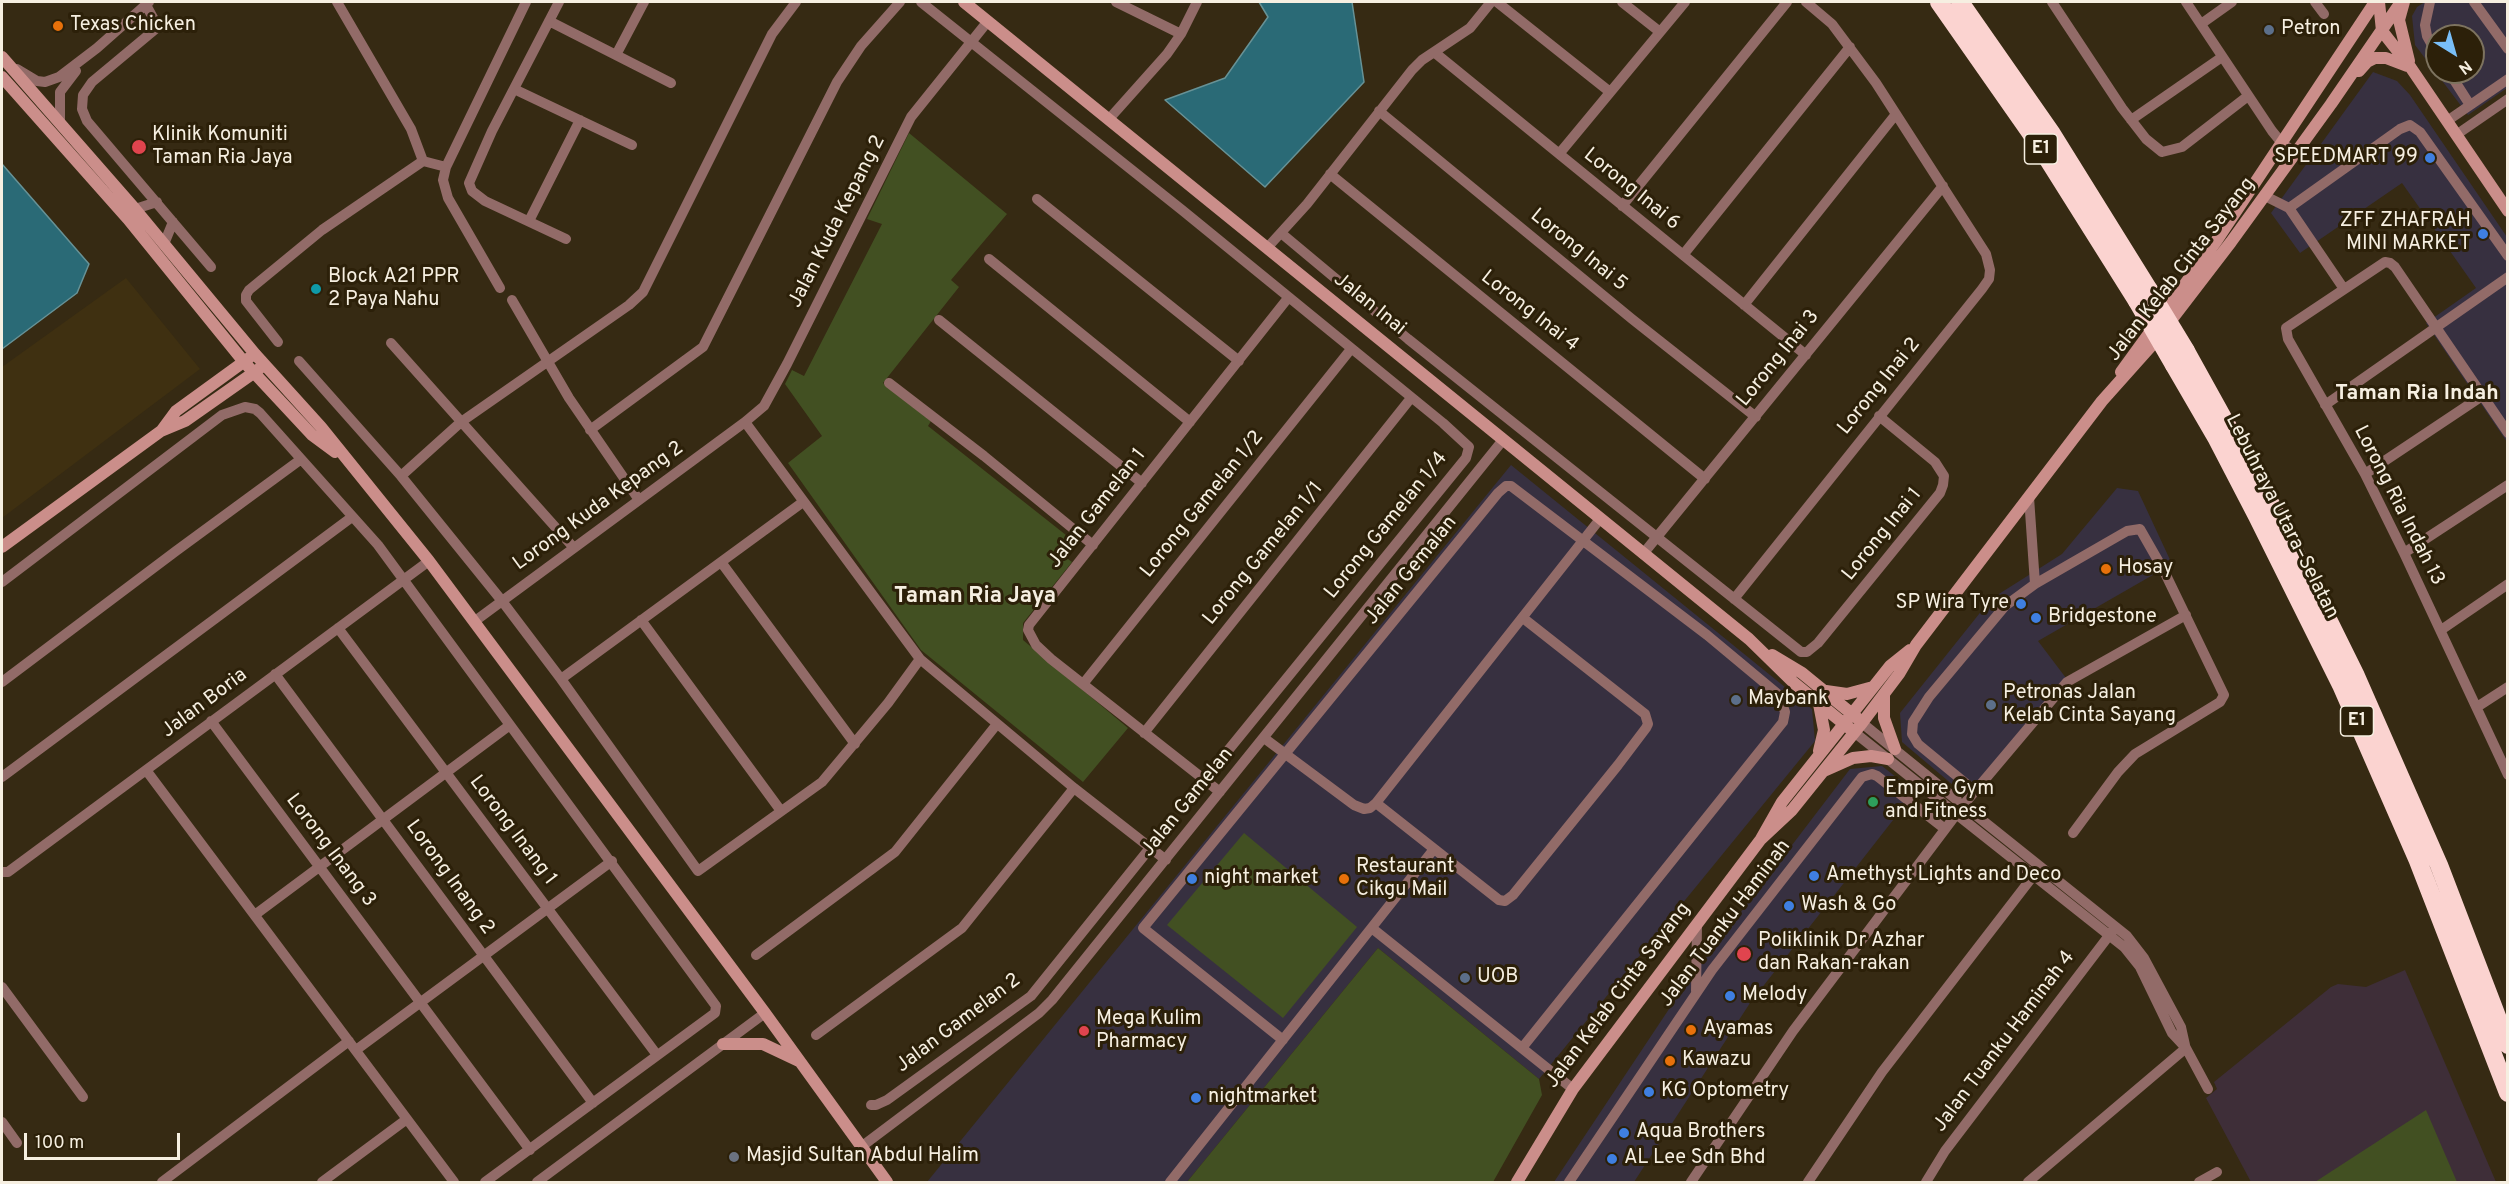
<!DOCTYPE html>
<html>
<head>
<meta charset="utf-8">
<style>
	body { margin:0 }
	#map { position:relative; width:2509px; height:1184px; overflow:hidden; background:#362a13; font-family:Overpass,sans-serif }
	canvas { display:block }
	.frame { position:absolute; inset:0; border:3px solid #f6efe1; pointer-events:none }
	.north { position:absolute; left:2425px; top:24px; width:60px; height:60px; box-sizing:border-box; background:#2c2009; border:2px solid #7d735f; border-radius:50%; rotate:143deg; font-size:16px; font-weight:700; line-height:24px; text-align:center; color:#f6efe1 }
	.north::after { content:''; display:block; margin:auto; width:21px; height:27px; background:#79bff8; clip-path:polygon(50% 0,100% 100%,50% 72%,0 100%) }
	.scale { position:absolute; left:24px; top:1133px; width:156px; height:27px; box-sizing:border-box; border:3px solid #f6efe1; border-top:0; padding-left:8px; font-size:18px; line-height:21px; white-space:nowrap; color:#f6efe1; -webkit-text-stroke:4px #2c2009; paint-order:stroke }
</style>
</head>
<body>
<div id="map">
<canvas width="2509" height="1184"></canvas>
<div class="frame"></div>
<div class="north">N</div>
<div class="scale">100 m</div>
</div>
<script>
const context = document.querySelector('canvas').getContext('2d');
context.lineJoin = 'round';
function fillPath(path, color) { context.fillStyle = color; context.fill(path, 'evenodd'); }
const toPath = rows => new Path2D(rows.map(r => 'M' + r).join(''));
function stroke(path, color, width, dash) { context.strokeStyle = color; context.lineWidth = width; context.lineCap = dash ? 'butt' : 'round'; context.setLineDash(dash || []); context.stroke(path); }
function label(font, color, halo, rows, align = 'center') {
  context.font = font + ' Overpass,sans-serif'; context.lineWidth = 6; context.setLineDash([]); context.textBaseline = 'middle'; context.strokeStyle = halo; context.fillStyle = color; for (const [text, x, y, turn = 0] of rows) {
    context.save(); context.translate(x, y); context.rotate((+turn || 0) * Math.PI / 180); context.textAlign = isNaN(turn) ? turn : align; if (halo) context.strokeText(text, 0, 0); context.fillText(text, 0, 0); context.restore();
  }
}
fillPath(toPath([
	[2425,2,2507,2,2507,88,2468,115,2415,45,2412,16,2417,7],
	[2437,36,2473,36,2473,72,2437,72],
	[2373,72,2397,81,2410,95,2507,237,2507,442,2426,323,2476,288,2402,183,2300,253,2271,213],
	[1511,465,1812,709,1815,741,1539,1079,1378,948,1187,1182,927,1182],
	[2117,488,2138,491,2172,564,2038,641,2066,678,1966,796,1902,742,1900,713,1991,599,2062,554],
	[1882,766,1915,792,1750,1003,1634,1182,1554,1182,1683,988,1850,769]
]), '#373040');
fillPath(toPath([
	[126,278,200,369,2,518,2,367]
]), '#3f3011');
fillPath(toPath([
	[2405,970,2496,1182,2251,1182,2206,1098,2217,1089,2214,1082,2331,987,2338,984,2366,987]
]), '#3e2e38');
fillPath(toPath([
	[909,133,1007,214,951,280,959,287,883,383,931,421,928,426,1071,539,1060,553,1072,562,1023,623,1023,640,1128,728,1083,782,921,650,788,463,822,436,785,384,792,370,804,376,882,224,867,219],
	[1244,833,1357,927,1283,1018,1167,925],
	[1378,948,1539,1079,1542,1095,1493,1182,1187,1182],
	[2426,1110,2457,1182,2315,1182]
]), '#425022');
const water = toPath([
	[1259,2,1352,2,1364,82,1265,187,1165,100,1225,78,1268,17,1259,2],
	[2,164,89,264,77,293,2,349,2,164]
]);
fillPath(water, '#2a6a76');
stroke(water, '#679296', 1.5);
stroke(toPath([
	[337,2,411,129,423,161],
	[559,2,492,131,469,183,472,191,485,201,566,239],
	[921,2,1182,210,1443,423,1469,447,1466,458,1204,780],
	[1116,2,1181,34],
	[1497,2,1610,92],
	[1622,2,1660,32],
	[2052,2,2122,108,2146,139,2162,152,2182,147,2248,96],
	[2186,2,2272,131,2281,142,2295,153],
	[2315,2,2324,14],
	[2430,2,2425,25,2427,36,2437,54],
	[2474,2,2508,49],
	[146,5,158,27,92,82,83,95,82,109,87,121,211,267],
	[549,21,671,83],
	[2201,24,2232,2],
	[1434,52,1806,355],
	[616,55,644,2],
	[17,69,37,81,45,82,59,77,97,48,149,2],
	[2449,72,2470,105],
	[514,89,632,145],
	[1379,111,1632,319,1756,417],
	[1109,119,1167,54,1181,34,1197,2],
	[2131,120,2222,57],
	[2447,121,2508,79],
	[60,123,60,92,76,71],
	[2456,135,2508,99],
	[1559,154,1685,2],
	[1330,174,1705,479],
	[2265,196,2289,208,2344,289],
	[1037,199,1239,361],
	[1622,206,1787,2],
	[2289,208,2400,129,2410,125,2420,132,2508,256],
	[135,209,157,202],
	[529,221,580,120],
	[1281,233,1408,339,1801,652,1807,652,1818,643,1940,493,1943,485,1944,476,1935,462,1879,416],
	[164,244,173,222],
	[1267,248,1307,204,1412,70,1422,60,1470,28,1491,2],
	[1683,255,1850,47],
	[989,259,1190,422],
	[500,288,448,198,443,180,446,167,526,2],
	[512,300,569,398,639,500],
	[1744,305,1896,114],
	[939,320,1142,483],
	[278,342,246,301,246,295,249,290,322,230,423,161,446,167],
	[391,343,574,548],
	[299,361,401,476,502,601,561,679,698,871,822,782,888,703,920,659],
	[889,383,984,456,1093,545],
	[2325,405,2508,277],
	[745,422,920,659,1074,788,1166,860],
	[590,430,703,347,837,82,861,46,900,2],
	[2508,433,2395,267,2390,263,2385,262,2286,328,2288,339,2365,474,2404,553,2508,775],
	[2365,474,2482,396],
	[401,476,461,422,629,305,643,292,772,34,796,2],
	[2029,497,2035,584],
	[2404,553,2508,485],
	[1643,554,1943,186],
	[721,562,855,744],
	[2,582,222,415,245,407,255,409,260,413,378,545,716,1006,715,1013,485,1182],
	[1734,599,1982,289,1989,279,1990,270,1986,254,1876,83,1832,24,1806,2],
	[641,620,781,811],
	[475,621,745,422,764,406,787,364,911,117,988,21],
	[338,628,657,1055],
	[2441,630,2508,584],
	[275,674,593,1103],
	[561,679,803,502],
	[2,682,176,551,300,460],
	[1083,684,1351,349],
	[2477,707,2508,687],
	[211,721,530,1150],
	[1862,723,1957,800],
	[1854,732,1949,808],
	[1144,733,1411,398],
	[1264,738,1354,805,1364,809,1370,808,1376,803,1600,519],
	[146,770,454,1182],
	[2,777,352,517],
	[1975,791,1918,744,1912,734,1913,722,1929,697,2005,606,2035,584,2127,531,2140,529,2164,571,2224,695,2220,702,2135,754,2118,772,2073,833],
	[1220,792,1051,659,1036,645,1028,630,1029,625,1288,298],
	[1376,803,1499,900,1505,901,1513,895,1618,765,1646,728,1648,724,1645,714,1523,618],
	[1965,803,2067,682,2186,615],
	[1967,808,2127,936,2144,958,2181,1027,2185,1045],
	[1960,817,2124,947,2140,967,2172,1033,2186,1048,2208,1089],
	[2,872,8,872,429,561],
	[256,914,510,725],
	[1373,929,1573,1089],
	[756,955,895,852,997,724],
	[2,987,83,1097],
	[1696,991,1697,925],
	[816,1035,962,928,1074,788],
	[1283,1040,1143,928,1498,493,1506,486,1511,486,1707,635,1779,695,1785,712,1783,722,1522,1048],
	[356,1050,612,861],
	[871,1105,876,1105,887,1100,1031,996,1150,848],
	[2,1122,17,1143],
	[861,1147,1039,1013,1052,1000,1503,440],
	[162,1182,349,1041],
	[322,1182,407,1119],
	[537,1182,765,1013],
	[1170,1182,1434,849],
	[1569,1182,1712,970,1862,777,1872,774,1877,776,1945,829],
	[1691,1182,1793,1031,1955,816],
	[1808,1182,1882,1072,2040,867],
	[1926,1182,1945,1151,2114,929],
	[2028,1182,2186,1048],
	[2199,1182,2217,1172]
]), '#926b68', 10);
stroke(toPath([
	[964,2,1749,639,1794,683,1854,732],
	[2379,2,2382,31,2411,68,2508,211],
	[2404,2,2399,20,2409,61],
	[2,57,135,209,255,354,321,427,429,561,765,1013,887,1182],
	[2359,71,2367,62,2375,58,2386,58,2407,66],
	[2,77,128,219,244,362,312,435,335,452],
	[2121,372,2217,240,2375,2],
	[162,430,176,411,249,358],
	[2,547,161,431,185,421,259,369],
	[1772,655,1802,673,1857,718],
	[1826,691,1847,694,1873,687],
	[1884,694,1884,718,1895,749],
	[1819,704,1824,730,1819,751],
	[1826,770,1853,758,1871,756,1888,759],
	[1761,839,1792,810,1862,723,1899,674,1916,645,2102,401,2152,345,2231,242,2331,104,2401,2],
	[723,1044,763,1044,799,1061],
	[1517,1182,1573,1089,1761,839,1782,802,1890,666,1910,650]
]), '#cb8e8a', 12);
stroke(toPath([
	[1939,2,2037,142,2137,301],
	[1960,2,2052,134,2149,290],
	[2186,351,2273,508,2356,676,2439,865,2508,1045],
	[2174,365,2217,439,2257,516,2341,685,2418,861,2508,1093]
]), '#fbd3d0', 18);
stroke(toPath([
	[2149,290,2186,351],
	[2137,301,2174,365]
]), '#fbd3d0', 18);
for (const [x, y, r, color] of [
	[58,26,6,"#e8710a"],
	[2269,30,6,"#5c6f8a"],
	[139,147,8,"#e0444e"],
	[2430,158,6,"#3f7fe0"],
	[2483,234,6,"#3f7fe0"],
	[316,289,6,"#0f9aa8"],
	[2106,569,6,"#e8710a"],
	[2021,604,6,"#3f7fe0"],
	[2036,618,6,"#3f7fe0"],
	[1736,700,6,"#5c6f8a"],
	[1991,705,6,"#5c6f8a"],
	[1873,802,6,"#2e9e5b"],
	[1814,876,6,"#3f7fe0"],
	[1192,879,6,"#3f7fe0"],
	[1344,879,6,"#e8710a"],
	[1789,906,6,"#3f7fe0"],
	[1744,954,8,"#e0444e"],
	[1465,978,6,"#5c6f8a"],
	[1730,996,6,"#3f7fe0"],
	[1691,1030,6,"#e8710a"],
	[1084,1031,6,"#e0444e"],
	[1670,1061,6,"#e8710a"],
	[1649,1092,6,"#3f7fe0"],
	[1196,1098,6,"#3f7fe0"],
	[1624,1133,6,"#3f7fe0"],
	[734,1157,6,"#6b7280"],
	[1612,1159,6,"#3f7fe0"]
]) { const dot = new Path2D(); dot.arc(x, y, r, 0, 2 * Math.PI); context.fillStyle = color; context.fill(dot); stroke(dot, '#2c2009', 2); }
for (const [x, y, w] of [
	[2041,149,33],
	[2357,721,33]
]) { const box = new Path2D(); box.roundRect(x - w / 2, y - 15, w, 30, 4.5); context.fillStyle = '#2c2009'; context.fill(box); stroke(box, '#f6efe1', 1.5); }
label('bold 18px', '#f6efe1', null, [
	["E1",2041,149],
	["E1",2357,721]
]);
label('20px', '#f6efe1', '#2c2009', [
	["Texas Chicken",70,26],
	["Petron",2281,30],
	["Klinik Komuniti",152,136],
	["Taman Ria Jaya",152,159],
	["SPEEDMART 99",2418,158,"right"],
	["ZFF ZHAFRAH",2471,222,"right"],
	["MINI MARKET",2471,245,"right"],
	["Block A21 PPR",328,278],
	["2 Paya Nahu",328,301],
	["Hosay",2118,569],
	["SP Wira Tyre",2009,604,"right"],
	["Bridgestone",2048,618],
	["Petronas Jalan",2003,694],
	["Kelab Cinta Sayang",2003,717],
	["Maybank",1748,700],
	["Empire Gym",1885,790],
	["and Fitness",1885,813],
	["Restaurant",1356,868],
	["Cikgu Mail",1356,891],
	["Amethyst Lights and Deco",1826,876],
	["night market",1204,879],
	["Wash & Go",1801,906],
	["Poliklinik Dr Azhar",1758,942],
	["dan Rakan-rakan",1758,965],
	["UOB",1477,978],
	["Melody",1742,996],
	["Mega Kulim",1096,1020],
	["Pharmacy",1096,1043],
	["Ayamas",1703,1030],
	["Kawazu",1682,1061],
	["KG Optometry",1661,1092],
	["nightmarket",1208,1098],
	["Aqua Brothers",1636,1133],
	["Masjid Sultan Abdul Halim",746,1157],
	["AL Lee Sdn Bhd",1624,1159]
], 'left');
label('20px', '#f6efe1', '#2c2009', [
	["Lorong Inai 6",1631,190,39],
	["Jalan Kuda Kepang 2",838,222,-63],
	["Lorong Inai 5",1578,251,39],
	["Jalan Kelab Cinta Sayang",2182,270,-52],
	["Jalan Inai",1369,305,39],
	["Lorong Inai 4",1529,312,38],
	["Lorong Inai 3",1779,359,-51],
	["Lorong Inai 2",1880,387,-51],
	["Lorong Gamelan 1/2",1203,505,-51],
	["Lorong Ria Indah 13",2398,506,63],
	["Lorong Kuda Kepang 2",599,507,-36],
	["Jalan Gamelan 1",1098,509,-52],
	["Lebuhraya Utara–Selatan",2281,517,63],
	["Lorong Gamelan 1/4",1387,526,-51],
	["Lorong Inai 1",1883,535,-51],
	["Lorong Gamelan 1/1",1264,554,-51],
	["Jalan Gemalan",1412,571,-51],
	["Jalan Boria",205,704,-37],
	["Jalan Gamelan",1188,803,-51],
	["Lorong Inang 1",512,831,53],
	["Lorong Inang 3",330,851,53],
	["Lorong Inang 2",449,878,54],
	["Jalan Tuanku Haminah",1726,924,-53],
	["Jalan Kelab Cinta Sayang",1619,996,-53],
	["Jalan Gamelan 2",959,1024,-37],
	["Jalan Tuanku Haminah 4",2005,1042,-53]
]);
label('bold 21px', '#f6efe1', '#2c2009', [
	["Taman Ria Indah",2417,395]
]);
label('bold 22px', '#f6efe1', '#2c2009', [
	["Taman Ria Jaya",975,598]
]);
</script>
</body>
</html>
